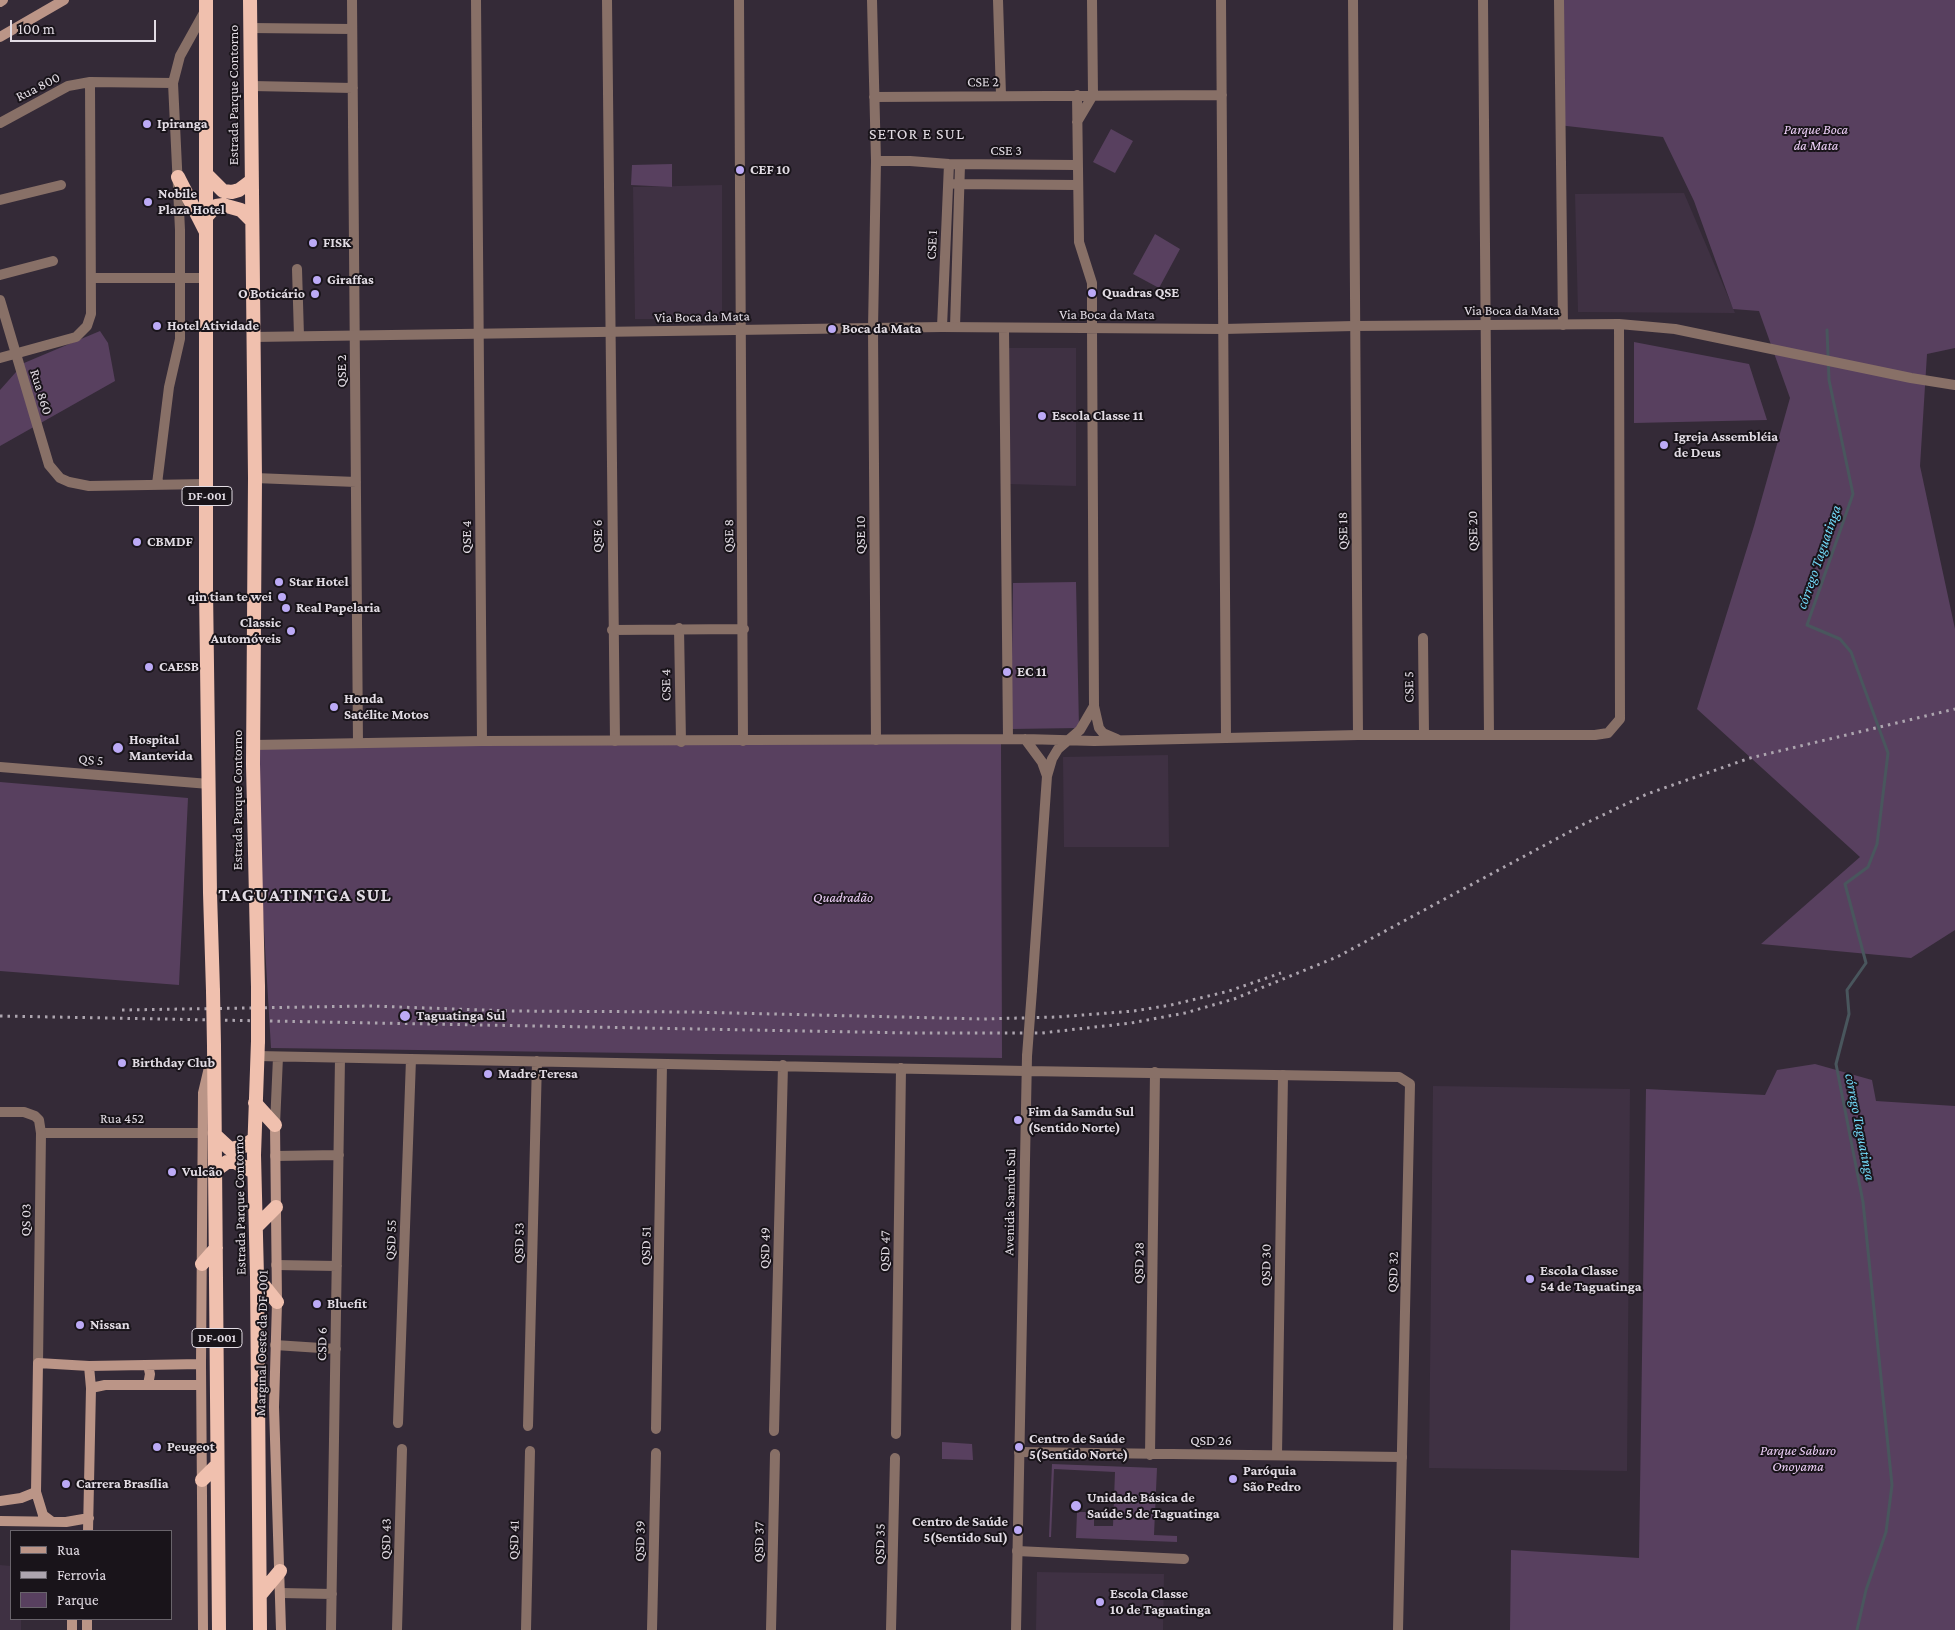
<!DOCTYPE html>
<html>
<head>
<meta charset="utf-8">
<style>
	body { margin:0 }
	#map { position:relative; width:1955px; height:1630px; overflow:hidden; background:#342a37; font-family:"Crimson Pro",serif }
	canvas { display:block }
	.legend { position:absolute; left:10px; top:1530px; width:162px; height:90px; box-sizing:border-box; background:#19141a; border:1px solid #69646b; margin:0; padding:6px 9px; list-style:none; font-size:15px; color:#e2dce4 }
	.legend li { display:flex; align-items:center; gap:10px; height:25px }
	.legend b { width:25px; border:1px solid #69646b }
	.scale { position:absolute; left:10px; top:20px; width:146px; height:22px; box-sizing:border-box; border:2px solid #e2dce4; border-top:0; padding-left:6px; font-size:15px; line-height:18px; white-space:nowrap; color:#e2dce4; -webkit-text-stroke:4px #19141a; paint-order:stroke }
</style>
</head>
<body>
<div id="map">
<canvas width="1955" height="1630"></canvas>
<ul class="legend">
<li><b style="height:6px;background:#bb9587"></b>Rua</li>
<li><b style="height:6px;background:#ada5af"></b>Ferrovia</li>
<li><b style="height:14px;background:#58405f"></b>Parque</li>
</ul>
<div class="scale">100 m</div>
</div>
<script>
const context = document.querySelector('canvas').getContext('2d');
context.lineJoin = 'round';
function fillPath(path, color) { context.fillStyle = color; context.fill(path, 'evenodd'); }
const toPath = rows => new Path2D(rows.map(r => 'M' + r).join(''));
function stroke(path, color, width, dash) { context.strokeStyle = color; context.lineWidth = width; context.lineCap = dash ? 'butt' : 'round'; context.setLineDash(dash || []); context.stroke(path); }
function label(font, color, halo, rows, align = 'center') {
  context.font = font + ' "Crimson Pro",serif'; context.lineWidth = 4; context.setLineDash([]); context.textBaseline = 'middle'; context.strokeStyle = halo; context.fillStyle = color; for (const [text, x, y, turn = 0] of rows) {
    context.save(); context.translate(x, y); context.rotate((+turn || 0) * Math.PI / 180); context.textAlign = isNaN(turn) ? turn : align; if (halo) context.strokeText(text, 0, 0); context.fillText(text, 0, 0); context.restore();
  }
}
fillPath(toPath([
	[722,185,722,319,635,319,633,187],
	[1684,193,1735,313,1578,312,1575,194],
	[1009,348,1076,348,1076,486,1009,484],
	[1168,755,1169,847,1064,847,1063,757],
	[1433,1086,1630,1089,1627,1471,1429,1468],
	[0,1565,11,1566,11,1619,21,1619,21,1630,0,1630],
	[1037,1572,1164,1574,1163,1630,1036,1630]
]), '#3f3143');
fillPath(toPath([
	[1558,0,1955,0,1955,348,1927,354,1920,466,1955,629,1955,930,1911,958,1761,944,1860,857,1697,709,1754,526,1790,398,1759,311,1733,309,1694,201,1663,137,1558,125],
	[1111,129,1133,141,1115,173,1093,162],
	[672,164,672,187,631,185,632,165],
	[1155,234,1180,249,1159,288,1133,274],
	[100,331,108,343,115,381,0,446,0,390,24,363],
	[1634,342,1749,364,1767,420,1634,423],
	[1076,582,1079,728,1011,729,1013,583],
	[1001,740,1002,1058,271,1048,253,745],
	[0,782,188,798,179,985,0,971],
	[1815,1064,1872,1080,1876,1101,1955,1106,1955,1630,1510,1630,1511,1550,1639,1558,1646,1089,1765,1095,1777,1070],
	[942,1442,972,1444,973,1460,942,1459],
	[1052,1464,1157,1468,1154,1535,1177,1536,1177,1542,1076,1538,1077,1512,1094,1512,1094,1526,1113,1526,1115,1472,1054,1469,1051,1537,1049,1537]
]), '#58405f');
stroke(toPath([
	[1827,330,1829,380,1853,494,1807,625,1840,639,1851,652,1888,753,1877,844,1868,867,1845,884,1866,963,1847,990,1849,1014,1836,1064,1863,1202,1892,1485,1886,1532,1866,1590,1857,1630]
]), '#49565d', 3);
stroke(toPath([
	[352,0,358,742],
	[476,0,482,741],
	[607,0,615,741],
	[739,0,743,741],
	[872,0,876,161,873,329,876,740],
	[998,0,1001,95],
	[1221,0,1226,737],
	[1353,0,1358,735],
	[1483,0,1489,735],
	[1559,0,1563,325],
	[250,28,352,29],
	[252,86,353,88],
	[1077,95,1079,242,1092,283,1092,328],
	[874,97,1222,95],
	[1077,122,1093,95,1092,0],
	[0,123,68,86,90,82,173,83],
	[876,161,910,161,949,164,1077,165],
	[955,184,1077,185],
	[0,200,61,185],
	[297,269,299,336],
	[0,275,53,261],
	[91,278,206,278],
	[0,300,49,465,60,478,69,482,89,486,207,484],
	[942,327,949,164],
	[955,327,960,165],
	[0,358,76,337,87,326,91,314,90,82],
	[255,478,356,482],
	[157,484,169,387,180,339,180,230,173,83,180,56,205,11],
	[679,628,681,742],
	[612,630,744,629],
	[1423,638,1424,735],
	[0,767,209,784],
	[257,1056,1026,1071],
	[275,1125,278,1057],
	[41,1133,203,1133],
	[275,1156,339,1155],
	[276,1265,337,1266],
	[275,1345,336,1349],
	[398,1423,411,1059],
	[528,1426,537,1061],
	[656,1429,662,1064],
	[774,1431,783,1065],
	[896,1434,901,1068],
	[1019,1452,1402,1457],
	[1150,1455,1155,1072],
	[1277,1455,1283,1075],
	[1017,1551,1184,1559],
	[281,1593,332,1594],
	[331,1630,340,1058],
	[397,1630,402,1449],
	[526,1630,530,1451],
	[652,1630,656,1453],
	[771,1630,775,1454],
	[891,1630,895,1458]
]), '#887067', 10);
stroke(toPath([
	[1004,328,1008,739],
	[253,337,942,327,1223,329,1354,326,1619,324,1675,329,1911,378,1955,385],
	[1094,706,1099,728,1103,733,1117,739],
	[1025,739,1042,762,1047,776],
	[253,745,482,741,1025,739,1094,741,1358,735,1595,735,1608,733,1620,719,1619,324],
	[1032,990,1047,776,1052,759,1058,749,1080,730,1094,706,1092,328],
	[1026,1071,1399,1077,1410,1084,1398,1630],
	[0,1112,24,1112,35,1116,39,1120,41,1133,38,1363],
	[1016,1630,1027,1056]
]), '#887067', 10);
stroke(toPath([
	[0,2,3,0],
	[0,37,64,0],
	[275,1125,277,1302,274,1407,281,1630],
	[148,1385,150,1374,148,1365],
	[91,1388,105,1385,201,1385],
	[0,1501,21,1498,36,1492],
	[0,1521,66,1522,89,1518],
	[51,1521,43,1515,36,1492,38,1363,89,1366,201,1364],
	[88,1531,91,1388,89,1366],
	[72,1630,72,1619],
	[87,1630,87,1619],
	[203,1630,201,1364,203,1093,211,1059]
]), '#bb9587', 10);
stroke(toPath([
	[206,0,206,589,210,893,213,991],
	[250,0,255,478,253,764,258,987],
	[207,175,223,191,232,192,239,190,251,181],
	[178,177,206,232],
	[206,217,216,206,223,205,241,210,251,220],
	[258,1041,254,1155,257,1277,260,1630],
	[214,1046,219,1630],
	[255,1103,275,1125],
	[216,1136,230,1149,244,1146,254,1139],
	[216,1170,227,1162,235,1162,254,1172],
	[256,1227,276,1207],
	[202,1264,216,1248],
	[257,1277,277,1302],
	[202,1480,217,1465],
	[260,1595,280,1571]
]), '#f0c0ae', 14);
stroke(toPath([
	[122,1010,370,1006,512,1011,690,1012,983,1019,1057,1017,1134,1011,1171,1005,1229,991,1281,973],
	[0,1016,912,1033,1042,1033,1131,1023,1185,1013,1234,999,1337,957,1584,824,1647,794,1750,758,1955,709]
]), '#ada5af', 3, [2.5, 5]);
stroke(toPath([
	[1027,1056,1032,990]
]), '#887067', 10);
stroke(toPath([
	[213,991,214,1046],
	[258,1041,258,987]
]), '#f0c0ae', 14);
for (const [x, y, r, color] of [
	[147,124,5,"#bcaaf6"],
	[740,170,5,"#bcaaf6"],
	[148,202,5,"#bcaaf6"],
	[313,243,5,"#bcaaf6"],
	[317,280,5,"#bcaaf6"],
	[1092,293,5,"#bcaaf6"],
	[315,294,5,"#bcaaf6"],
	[157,326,5,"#bcaaf6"],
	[832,329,5,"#bcaaf6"],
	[1042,416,5,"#bcaaf6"],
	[1664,445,5,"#bcaaf6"],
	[137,542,5,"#bcaaf6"],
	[279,582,5,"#bcaaf6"],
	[282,597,5,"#bcaaf6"],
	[286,608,5,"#bcaaf6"],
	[291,631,5,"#bcaaf6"],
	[149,667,5,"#bcaaf6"],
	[1007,672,5,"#bcaaf6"],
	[334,707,5,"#bcaaf6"],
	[118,748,6,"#bcaaf6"],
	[405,1016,6,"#bcaaf6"],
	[122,1063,5,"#bcaaf6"],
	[488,1074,5,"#bcaaf6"],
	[1018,1120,5,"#bcaaf6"],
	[172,1172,5,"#bcaaf6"],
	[1530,1279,5,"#bcaaf6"],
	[317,1304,5,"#bcaaf6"],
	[80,1325,5,"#bcaaf6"],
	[157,1447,5,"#bcaaf6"],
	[1019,1447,5,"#bcaaf6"],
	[1233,1479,5,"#bcaaf6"],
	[66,1484,5,"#bcaaf6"],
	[1076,1506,6,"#bcaaf6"],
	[1018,1530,5,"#bcaaf6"],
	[1100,1602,5,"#bcaaf6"]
]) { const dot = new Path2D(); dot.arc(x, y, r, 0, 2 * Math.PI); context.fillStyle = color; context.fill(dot); stroke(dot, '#19141a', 2); }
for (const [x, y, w] of [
	[207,496,50],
	[217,1338,50]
]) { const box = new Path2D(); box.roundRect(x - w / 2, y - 9.5, w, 19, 4); context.fillStyle = '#19141a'; context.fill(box); stroke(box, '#e2dce4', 1); }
label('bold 12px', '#e2dce4', null, [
	["DF-001",207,496],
	["DF-001",217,1338]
]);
label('14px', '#e2dce4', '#19141a', [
	["CSE 2",983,82,-1],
	["Rua 800",38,87,-27],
	["Estrada Parque Contorno",234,95,-90],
	["CSE 3",1006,151],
	["CSE 1",932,245,-87],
	["Via Boca da Mata",1512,311],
	["Via Boca da Mata",1107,315],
	["Via Boca da Mata",702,317,-1],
	["QSE 2",342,371,-90],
	["Rua 860",41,392,73],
	["QSE 18",1343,531,-91],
	["QSE 20",1473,531,-91],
	["QSE 10",861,535,-90],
	["QSE 6",598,536,-90],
	["QSE 8",729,536,-91],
	["QSE 4",467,537,-90],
	["CSE 4",666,685,-91],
	["CSE 5",1409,687,-91],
	["QS 5",91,760,5],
	["Estrada Parque Contorno",238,800,-90],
	["Rua 452",122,1119],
	["Avenida Samdu Sul",1010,1202,-89],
	["Estrada Parque Contorno",240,1205,-91],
	["QS 03",26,1220,-89],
	["QSD 55",391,1240,-88],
	["QSD 53",519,1243,-89],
	["QSD 51",646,1246,-89],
	["QSD 49",765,1248,-89],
	["QSD 47",885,1251,-89],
	["QSD 28",1139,1263,-89],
	["QSD 30",1266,1265,-89],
	["QSD 32",1393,1272,-88],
	["Marginal Oeste da DF-001",262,1343,-89],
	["CSD 6",322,1344,-89],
	["QSD 26",1211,1441],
	["QSD 43",386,1539,-89],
	["QSD 41",514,1540,-89],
	["QSD 39",640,1541,-89],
	["QSD 37",759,1542,-89],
	["QSD 35",880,1544,-89]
]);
label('bold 14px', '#e2dce4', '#19141a', [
	["Ipiranga",157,124],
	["CEF 10",750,170],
	["Nobile",158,194],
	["Plaza Hotel",158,210],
	["FISK",323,243],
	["Giraffas",327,280],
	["Quadras QSE",1102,293],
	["O Boticário",305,294,"right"],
	["Hotel Atividade",167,326],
	["Boca da Mata",842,329],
	["Escola Classe 11",1052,416],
	["Igreja Assembléia",1674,437],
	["de Deus",1674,453],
	["CBMDF",147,542],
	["Star Hotel",289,582],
	["qin tian te wei",272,597,"right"],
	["Real Papelaria",296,608],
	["Classic",281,623,"right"],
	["Automóveis",281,639,"right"],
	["CAESB",159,667],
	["EC 11",1017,672],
	["Honda",344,699],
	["Satélite Motos",344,715],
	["Hospital",129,740],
	["Mantevida",129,756],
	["Taguatinga Sul",416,1016],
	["Birthday Club",132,1063],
	["Madre Teresa",498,1074],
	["Fim da Samdu Sul",1028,1112],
	["(Sentido Norte)",1028,1128],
	["Vulcão",182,1172],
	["Escola Classe",1540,1271],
	["54 de Taguatinga",1540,1287],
	["Bluefit",327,1304],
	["Nissan",90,1325],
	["Centro de Saúde",1029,1439],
	["5(Sentido Norte)",1029,1455],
	["Peugeot",167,1447],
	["Paróquia",1243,1471],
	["São Pedro",1243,1487],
	["Carrera Brasília",76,1484],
	["Unidade Básica de",1087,1498],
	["Saúde 5 de Taguatinga",1087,1514],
	["Centro de Saúde",1008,1522,"right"],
	["5(Sentido Sul)",1008,1538,"right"],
	["Escola Classe",1110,1594],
	["10 de Taguatinga",1110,1610]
], 'left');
label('italic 14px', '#edcff7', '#19141a', [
	["Parque Boca",1816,130],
	["da Mata",1816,146],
	["Quadradão",843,898],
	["Parque Saburo",1798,1451],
	["Onoyama",1798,1467]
]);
label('italic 15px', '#72d9f8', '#19141a', [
	["córrego Taguatinga",1819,557,-71],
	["córrego Taguatinga",1860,1127,79]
]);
context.letterSpacing = '1px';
label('16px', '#e2dce4', '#19141a', [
	["SETOR E SUL",917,134]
]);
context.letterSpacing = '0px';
context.letterSpacing = '1px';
label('bold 19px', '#e2dce4', '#19141a', [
	["TAGUATINTGA SUL",305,895]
]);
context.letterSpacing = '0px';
</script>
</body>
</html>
